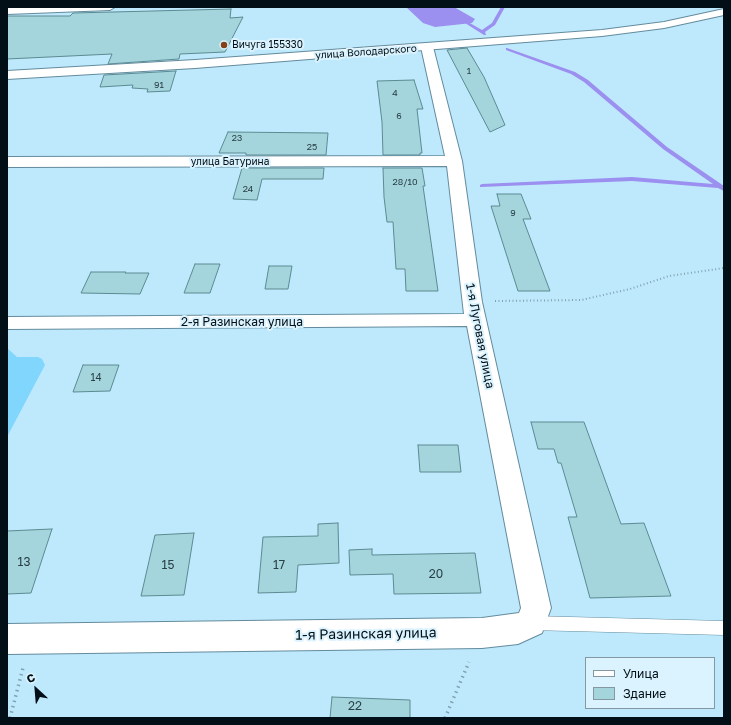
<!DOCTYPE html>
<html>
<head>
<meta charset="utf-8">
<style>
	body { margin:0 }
	#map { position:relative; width:731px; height:725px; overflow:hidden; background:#bee9fc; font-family:"Golos Text",sans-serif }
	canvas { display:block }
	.frame { position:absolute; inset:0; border:8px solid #020f16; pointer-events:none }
	.legend { position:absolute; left:585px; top:657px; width:130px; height:52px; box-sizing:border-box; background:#daf3ff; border:1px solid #8498a2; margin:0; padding:5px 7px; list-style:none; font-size:12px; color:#020f16 }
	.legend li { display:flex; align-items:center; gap:8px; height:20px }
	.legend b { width:20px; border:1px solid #8498a2 }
	.north { position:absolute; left:16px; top:669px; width:40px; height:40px; -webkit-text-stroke:3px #daf3ff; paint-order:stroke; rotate:334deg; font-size:11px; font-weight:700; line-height:16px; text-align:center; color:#020f16 }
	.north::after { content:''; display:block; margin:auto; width:14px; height:18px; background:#020f16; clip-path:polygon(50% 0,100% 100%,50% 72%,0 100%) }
</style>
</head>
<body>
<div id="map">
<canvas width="731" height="725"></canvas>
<div class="frame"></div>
<ul class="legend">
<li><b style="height:5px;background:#fff"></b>Улица</li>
<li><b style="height:11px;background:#a4d5dc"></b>Здание</li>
</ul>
<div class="north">С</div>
</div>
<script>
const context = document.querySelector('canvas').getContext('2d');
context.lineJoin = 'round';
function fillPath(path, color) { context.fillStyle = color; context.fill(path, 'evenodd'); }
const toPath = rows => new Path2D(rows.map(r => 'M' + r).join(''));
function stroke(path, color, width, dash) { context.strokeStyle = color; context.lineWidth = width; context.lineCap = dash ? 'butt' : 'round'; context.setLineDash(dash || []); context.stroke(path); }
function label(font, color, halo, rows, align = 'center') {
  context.font = font + ' "Golos Text",sans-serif'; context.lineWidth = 4; context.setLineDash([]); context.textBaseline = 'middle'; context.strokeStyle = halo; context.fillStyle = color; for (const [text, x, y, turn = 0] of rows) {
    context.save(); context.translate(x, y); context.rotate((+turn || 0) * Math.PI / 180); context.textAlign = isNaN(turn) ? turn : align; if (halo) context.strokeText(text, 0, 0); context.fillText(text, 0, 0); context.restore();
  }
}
fillPath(toPath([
	[7,348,17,357,38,357,42,359,45,365,7,437]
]), '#80d6fc');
fillPath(toPath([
	[406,7,454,7,475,19,472,23,435,27,423,23]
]), '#9b8ff0');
fillPath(toPath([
	[501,7,505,7,495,25,485,32,486,35,484,35,465,23,468,22,482,30,492,23,501,7],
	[507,48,575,72,588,80,667,147,724,186,724,191,718,188,632,181,480,187,480,185,482,184,632,177,713,184,663,149,584,82,571,74,506,50,506,48,507,48]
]), '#9b8ff0');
const building = toPath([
	[231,9,230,18,243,17,225,52,180,54,179,59,108,64,112,54,7,59,7,16,70,16,73,13,231,9],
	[467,48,484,77,505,125,490,132,447,50,467,48],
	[176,71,170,91,147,92,148,89,132,88,133,85,100,87,104,75,176,71],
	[414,80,423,109,417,109,422,153,420,153,420,155,383,155,382,122,377,81,414,80],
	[228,132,328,133,326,155,246,155,246,153,219,153,228,132],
	[242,168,324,168,323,179,262,179,257,200,233,199,242,168],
	[383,168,422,168,425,186,423,186,438,291,406,291,405,269,396,269,393,222,387,222,384,197,383,168],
	[497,194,521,194,531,219,523,219,550,291,518,291,491,206,500,206,497,194],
	[195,264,220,264,210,293,184,293,195,264],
	[269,266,292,266,288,289,265,289,269,266],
	[91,272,126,272,125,273,149,273,140,294,81,293,91,272],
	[83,365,119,365,110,391,73,392,83,365],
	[531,422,584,422,621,524,644,523,671,596,590,598,568,517,577,517,561,463,558,463,554,449,538,449,531,422],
	[418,445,458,445,461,472,420,472,418,445],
	[338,523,339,563,298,565,296,592,258,593,263,537,318,536,318,524,338,523],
	[52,529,31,593,7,594,7,531,52,529],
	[194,533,184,595,141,596,155,535,194,533],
	[372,549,372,555,475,553,481,593,394,594,393,574,350,575,349,550,372,549],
	[332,697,410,700,410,718,330,718,332,697]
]);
fillPath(building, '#a4d5dc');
stroke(building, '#5c8a91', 1);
const service = toPath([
	[531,616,724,621,724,635,531,630,526,628,523,623,526,618,531,616]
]);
const minor = toPath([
	[32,7,115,7,110,10,7,14,7,8,32,7],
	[427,44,433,47,462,161,482,302,551,608,542,633,518,644,482,648,7,654,7,624,482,618,519,613,521,608,467,326,7,329,7,317,464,314,447,166,7,167,7,157,445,156,421,47,427,44]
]);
const secondary = toPath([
	[724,9,724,15,664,28,602,36,195,68,7,79,7,71,195,60,602,30,664,22,724,9]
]);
stroke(service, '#638b9d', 1);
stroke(minor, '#638b9d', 2);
stroke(secondary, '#638b9d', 2);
stroke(toPath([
	[495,301,581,300,630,289,669,276,724,268]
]), '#81a2b1', 2, [1, 2.5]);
stroke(toPath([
	[10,718,23,668],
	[445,718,469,662]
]), '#81a2b1', 3.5, [1.5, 4]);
fillPath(service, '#fff');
fillPath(minor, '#fff');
fillPath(secondary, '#fff');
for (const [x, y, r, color] of [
	[224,45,4,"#843f16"]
]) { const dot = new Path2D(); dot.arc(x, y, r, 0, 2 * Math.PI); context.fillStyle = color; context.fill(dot); stroke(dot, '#daf3ff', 1.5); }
label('9px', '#2a4048', null, [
	["1",469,71],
	["91",159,85],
	["4",395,93],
	["6",399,116],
	["23",237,138],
	["25",312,147],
	["28/10",405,182],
	["24",248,189],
	["9",513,213]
]);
label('10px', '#020f16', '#daf3ff', [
	["Вичуга 155330",232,45]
], 'left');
label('10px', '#020f16', '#daf3ff', [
	["улица Володарского",366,52,-4],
	["улица Батурина",230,162]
]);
label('10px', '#2a4048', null, [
	["14",96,378]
]);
label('12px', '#020f16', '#daf3ff', [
	["2-я Разинская улица",242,322],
	["1-я Луговая улица",480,336,79]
]);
label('12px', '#2a4048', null, [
	["13",24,562],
	["15",168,565],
	["17",279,565],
	["20",436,574],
	["22",355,706]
]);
label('14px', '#020f16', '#daf3ff', [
	["1-я Разинская улица",366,634,-1]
]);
</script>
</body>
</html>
